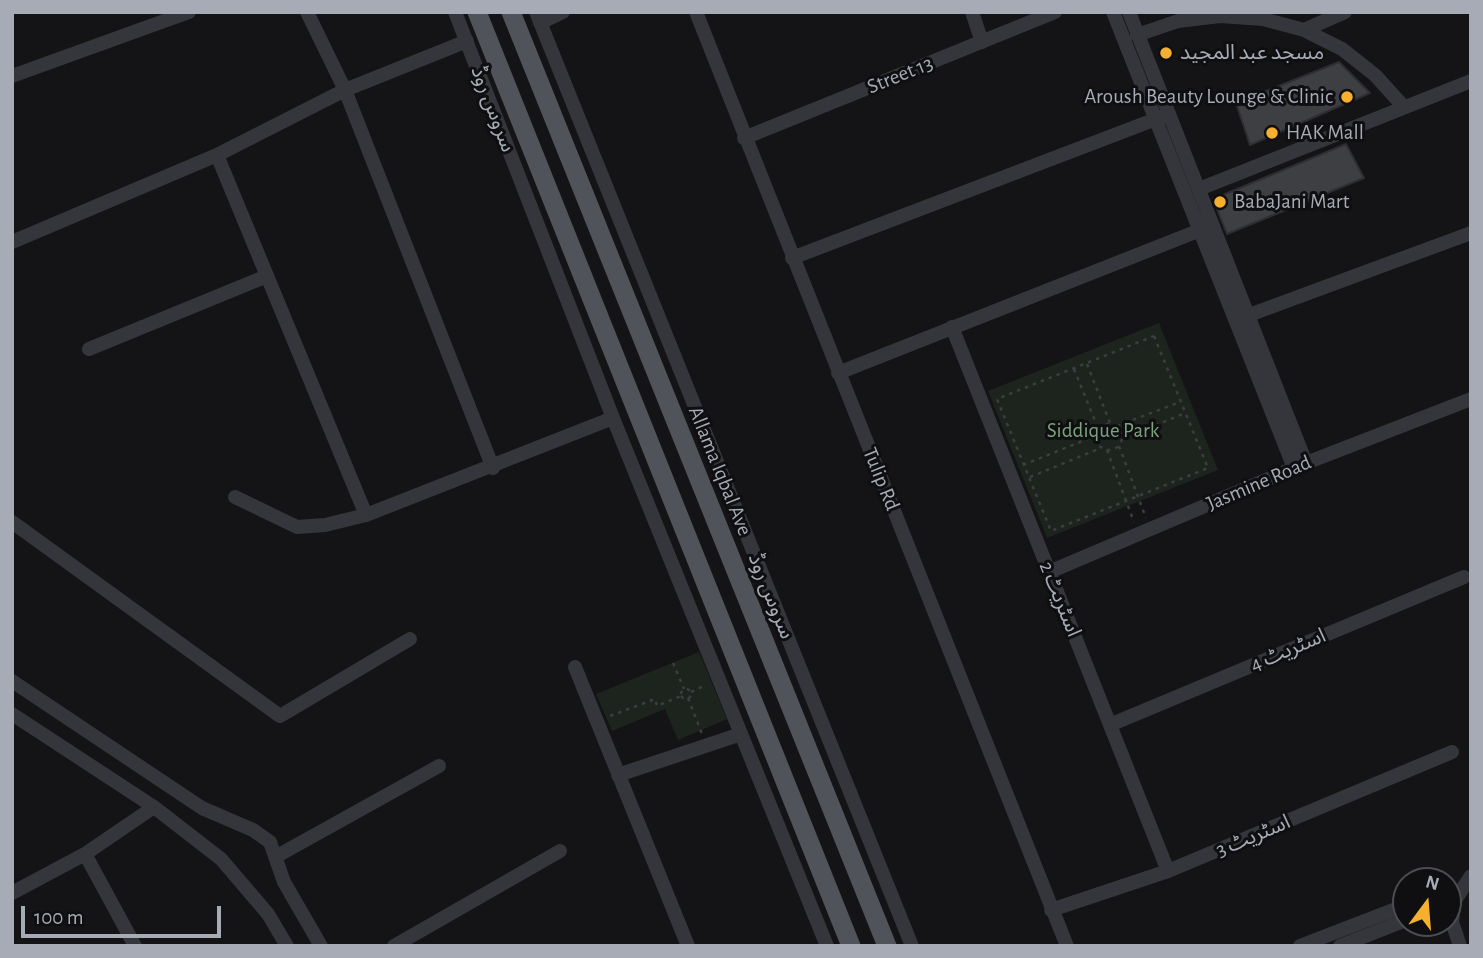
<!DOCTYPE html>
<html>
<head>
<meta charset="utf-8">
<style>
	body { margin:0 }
	#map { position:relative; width:1483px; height:958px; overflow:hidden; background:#141416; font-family:"Alegreya Sans",sans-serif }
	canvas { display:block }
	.frame { position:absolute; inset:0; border:14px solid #a6abb6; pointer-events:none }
	.north { position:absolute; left:1392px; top:867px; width:70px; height:70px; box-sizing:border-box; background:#0f0f11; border:2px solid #4b4d53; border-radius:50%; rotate:16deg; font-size:19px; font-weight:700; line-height:28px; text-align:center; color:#a6abb6 }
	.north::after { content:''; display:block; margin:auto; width:24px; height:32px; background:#f4b02e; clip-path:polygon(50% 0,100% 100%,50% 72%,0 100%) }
	.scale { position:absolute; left:21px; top:906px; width:200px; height:32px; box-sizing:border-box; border:4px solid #a6abb6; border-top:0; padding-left:9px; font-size:21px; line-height:24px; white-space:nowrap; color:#a6abb6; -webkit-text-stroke:5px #0f0f11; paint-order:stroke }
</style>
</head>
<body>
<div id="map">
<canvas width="1483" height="958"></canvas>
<div class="frame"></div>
<div class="north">N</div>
<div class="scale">100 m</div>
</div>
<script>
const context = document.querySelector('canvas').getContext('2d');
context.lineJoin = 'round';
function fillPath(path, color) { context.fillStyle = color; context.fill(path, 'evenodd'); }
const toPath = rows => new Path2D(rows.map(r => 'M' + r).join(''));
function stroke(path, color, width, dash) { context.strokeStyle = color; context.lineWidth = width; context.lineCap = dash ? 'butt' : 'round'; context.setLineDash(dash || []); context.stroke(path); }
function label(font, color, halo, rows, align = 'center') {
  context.font = font + ' "Alegreya Sans","Noto Sans Arabic",sans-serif'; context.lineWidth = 6; context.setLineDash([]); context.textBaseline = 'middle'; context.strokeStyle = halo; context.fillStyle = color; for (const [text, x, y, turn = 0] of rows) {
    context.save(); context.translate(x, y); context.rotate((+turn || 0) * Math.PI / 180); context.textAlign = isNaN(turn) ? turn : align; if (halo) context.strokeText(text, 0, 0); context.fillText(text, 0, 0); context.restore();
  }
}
fillPath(toPath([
	[1159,323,1218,470,1047,538,988,391],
	[699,652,727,719,678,740,665,709,612,731,596,694]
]), '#1c241d');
const building = toPath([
	[1339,62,1370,93,1250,145,1236,103,1339,62],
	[1346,144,1364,178,1227,234,1213,199,1346,144]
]);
fillPath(building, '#3e3f43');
stroke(building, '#2e2e32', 2);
stroke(toPath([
	[1154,336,1208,468,1051,531,997,399,1154,336],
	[1087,364,1110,423],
	[1074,369,1098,428],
	'1096 437a13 13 0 1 1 26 0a13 13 0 1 1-26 0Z',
	[1117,426,1180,402],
	[1124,439,1185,413],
	[1119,446,1146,518],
	[1107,450,1134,522],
	[1023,465,1095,436],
	[1030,477,1101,448],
	[673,663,684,689],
	'681 694a5 5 0 1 1 10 0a5 5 0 1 1-10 0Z',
	[691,692,706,685],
	[688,698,702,734],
	[610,716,655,699,657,706,681,696]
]), '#3b3d42', 2.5, [3.5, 5]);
stroke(toPath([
	[307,12,345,90,493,468],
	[455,12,613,418,827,946],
	[536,12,912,946],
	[696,12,1067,946],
	[972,12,982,42],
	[1113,12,1294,468],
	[1129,12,1306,463],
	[540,23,563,12],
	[1304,30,1345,12],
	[1137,35,1178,21,1220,16,1263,19,1304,30,1342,49,1375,75,1403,106],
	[12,76,189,12],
	[744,138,1055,12],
	[217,155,366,515],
	[1199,189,1471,81],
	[12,242,217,155,345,90,467,41],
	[792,258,1164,116],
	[1241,318,1471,233],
	[952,327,1168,871],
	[89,349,267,276],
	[838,373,1208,227],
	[235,497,297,527,325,525,366,515,613,418],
	[12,522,280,716,410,639],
	[1049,572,1306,463,1471,399],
	[575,667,688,946],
	[12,681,202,808,253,830,270,842,284,882,321,946],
	[12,714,154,807,221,859,268,914,287,946],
	[1112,724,1464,577],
	[618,775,741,734],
	[85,854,135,946],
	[277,856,439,766],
	[12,893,85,854,154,807],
	[1051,910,1168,871,1452,752],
	[394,946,560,851],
	[1300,946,1406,905],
	[1340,946,1406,920],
	[1460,946,1452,922,1453,913,1455,900,1471,876]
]), '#35363b', 14);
stroke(toPath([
	[477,12,851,946],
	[511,12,887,946]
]), '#51535a', 19);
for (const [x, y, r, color] of [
	[1166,53,7,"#f4b02e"],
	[1347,97,7,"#f4b02e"],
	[1272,133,7,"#f4b02e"],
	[1220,202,7,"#f4b02e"]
]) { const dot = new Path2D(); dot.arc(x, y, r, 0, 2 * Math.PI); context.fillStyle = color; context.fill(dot); stroke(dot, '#0f0f11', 2.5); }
label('21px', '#a6abb6', '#0f0f11', [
	["مسجد عبد المجید",1180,53],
	["Aroush Beauty Lounge & Clinic",1333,97,"right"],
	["HAK Mall",1286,133],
	["BabaJani Mart",1234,202]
], 'left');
label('21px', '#a6abb6', '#0f0f11', [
	["Street 13",900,75,-22],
	["سروس روڈ",493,109,69],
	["Allama Iqbal Ave",720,471,68],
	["Tulip Rd",881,479,68],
	["Jasmine Road",1259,483,-23],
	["سروس روڈ",771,596,68],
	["اسٹریٹ 2",1060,599,68],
	["اسٹریٹ 4",1288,650,-23],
	["اسٹریٹ 3",1253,836,-23]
]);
label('21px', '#7ca27e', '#0f0f11', [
	["Siddique Park",1103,431]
]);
</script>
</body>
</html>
